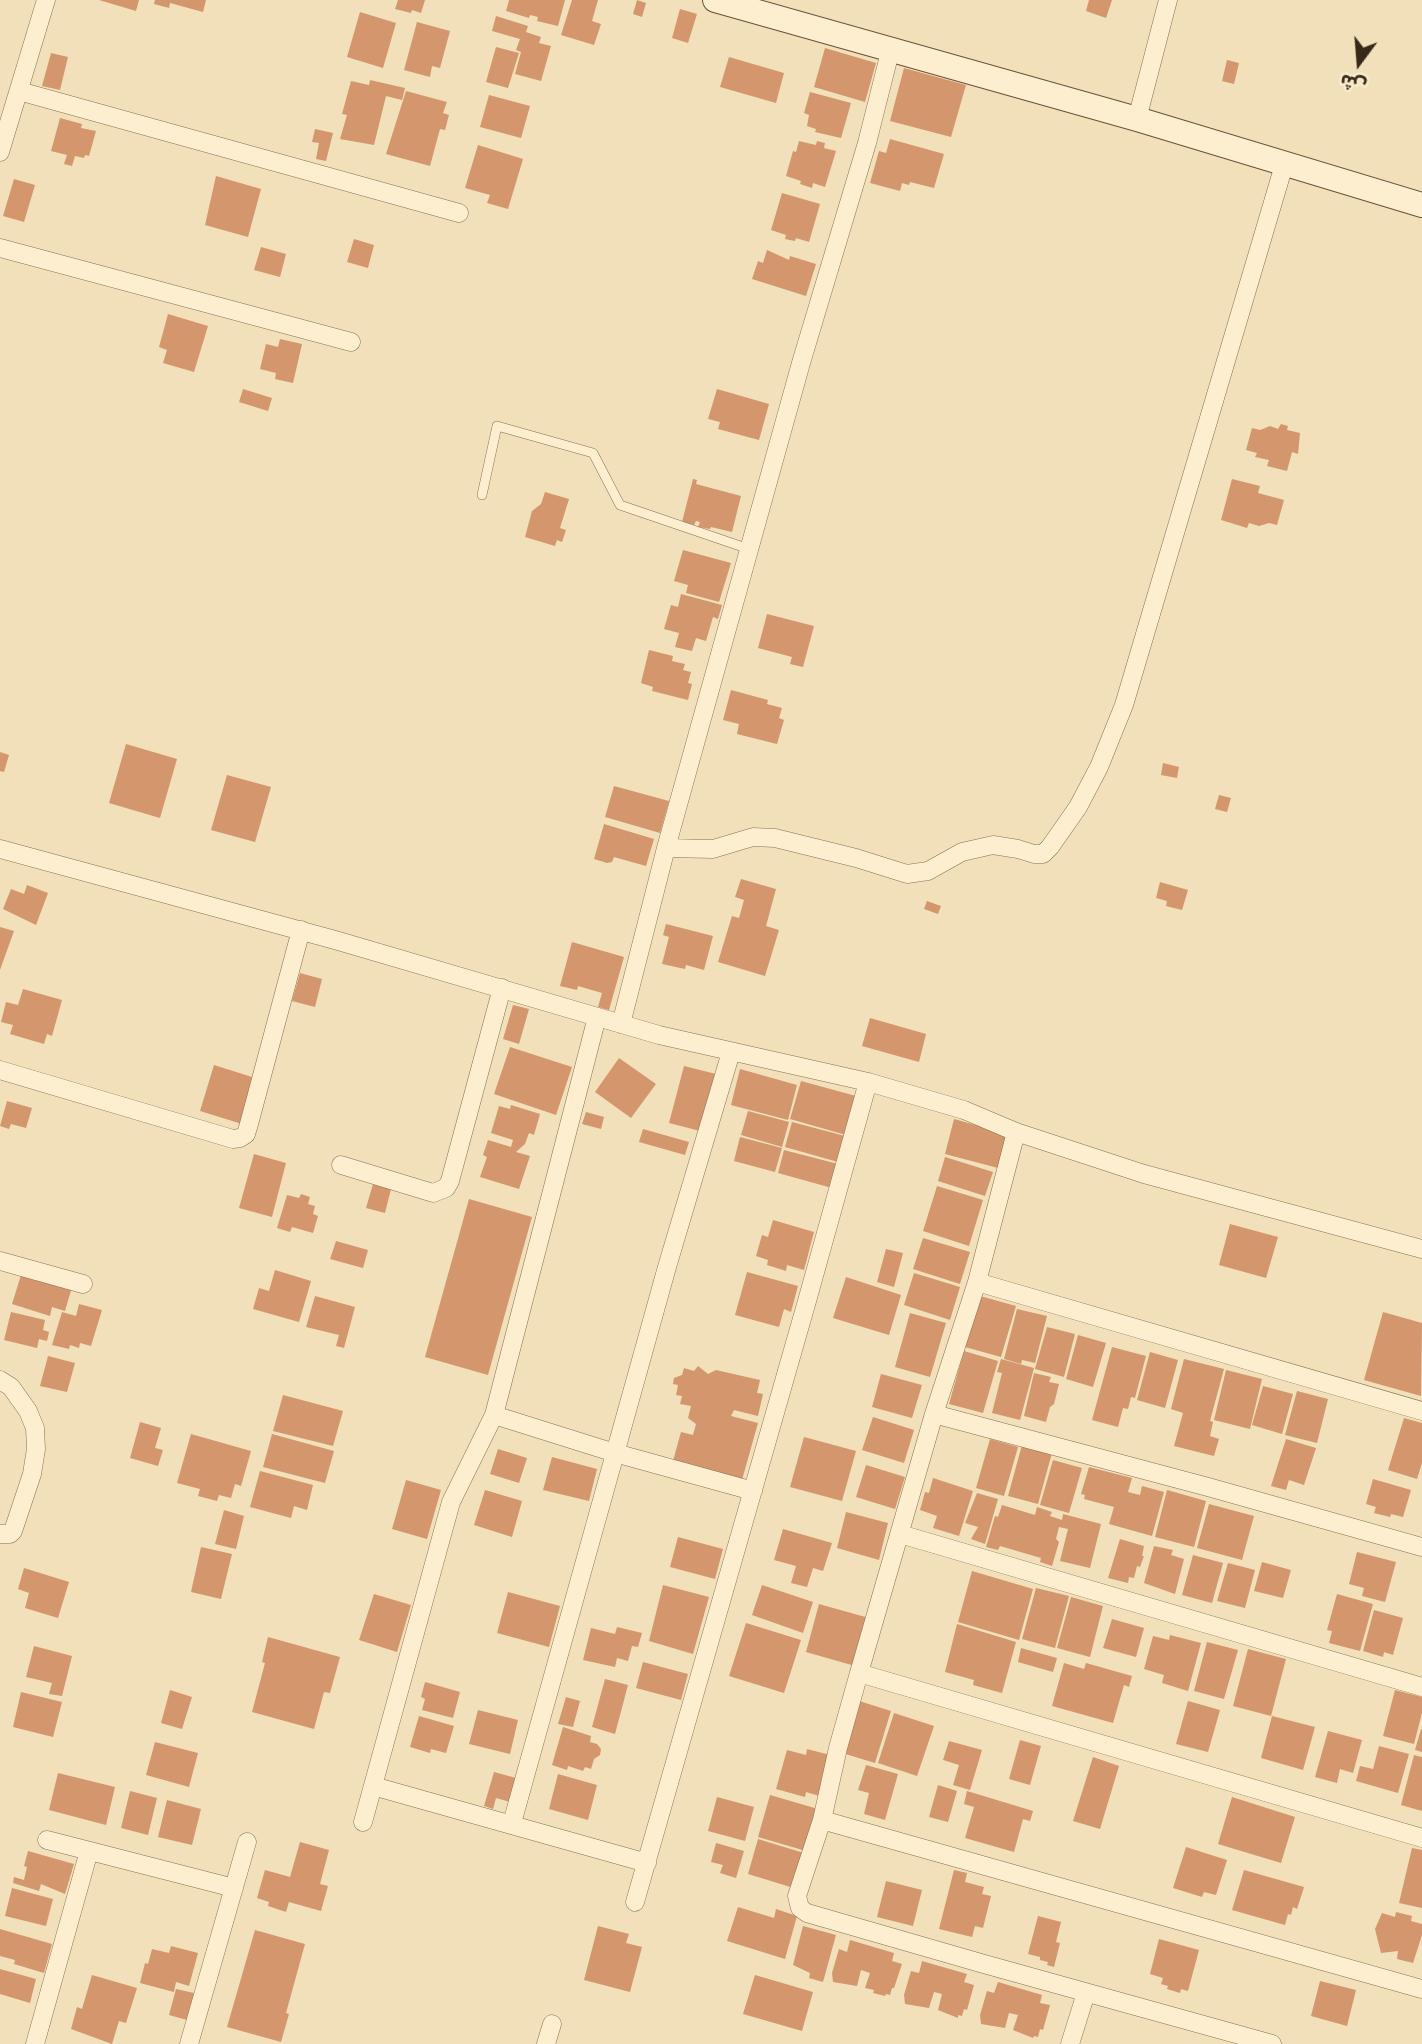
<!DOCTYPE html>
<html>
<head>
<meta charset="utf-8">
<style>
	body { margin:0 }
	#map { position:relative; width:1422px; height:2044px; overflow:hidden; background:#f1e0ba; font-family:Georgia,"Noto Sans Arabic",serif }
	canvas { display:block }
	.north { position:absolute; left:1324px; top:28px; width:70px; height:70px; -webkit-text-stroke:5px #f8ebcb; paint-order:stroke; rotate:196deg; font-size:19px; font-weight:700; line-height:28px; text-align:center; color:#37281a }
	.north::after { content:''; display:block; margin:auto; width:24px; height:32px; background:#37281a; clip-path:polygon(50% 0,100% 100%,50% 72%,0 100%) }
</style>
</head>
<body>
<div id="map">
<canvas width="1422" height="2044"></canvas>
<div class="north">ش</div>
</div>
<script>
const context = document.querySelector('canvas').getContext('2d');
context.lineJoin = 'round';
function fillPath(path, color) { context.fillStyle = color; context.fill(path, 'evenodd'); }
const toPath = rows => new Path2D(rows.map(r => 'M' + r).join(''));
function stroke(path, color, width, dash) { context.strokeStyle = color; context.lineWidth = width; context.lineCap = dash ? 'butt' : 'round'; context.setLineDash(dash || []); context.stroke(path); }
fillPath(toPath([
	[99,0,139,0,136,11],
	[155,0,206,0,203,12,170,3,169,8,154,4],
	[398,0,425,0,421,13,412,10,411,13,395,9],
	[509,0,565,0,558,26,537,21,538,17,530,15,529,18,506,11],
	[572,0,598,0,592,21,601,24,594,45,561,35],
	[637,0,646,3,642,17,633,14],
	[1089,0,1112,0,1106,18,1086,11],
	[680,9,697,14,688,43,672,38],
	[360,12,396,23,383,68,347,57],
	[496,16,528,26,526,32,541,37,539,43,551,46,541,81,515,74,521,52,516,50,520,39,492,31],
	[417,22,450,31,440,68,432,66,430,77,404,70],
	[496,47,519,53,508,88,486,82],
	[825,48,876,63,865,102,814,87],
	[51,53,68,57,60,90,42,86],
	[729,57,784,73,776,103,720,87],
	[1227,60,1239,63,1234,84,1222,81],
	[904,68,966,85,951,137,890,121],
	[370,80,405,88,402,100,386,96,374,145,340,139,347,115,342,114,351,81,369,85],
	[406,91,447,102,443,113,449,115,445,130,440,129,430,166,386,154],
	[810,92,851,103,841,138,815,132,816,129,807,126,809,115,804,113],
	[489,95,530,106,521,138,480,127],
	[60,118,82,124,81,128,96,131,89,156,85,155,84,158,75,156,72,166,64,164,67,155,51,151],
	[315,129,333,133,326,161,316,159,319,143,312,142],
	[890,139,944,154,934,188,910,182,909,185,902,183,900,191,870,183,879,151,886,153],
	[799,141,816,145,817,141,825,143,824,148,836,151,825,187,813,183,812,188,800,184,801,181,786,176,793,151,796,152],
	[478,145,523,159,508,209,487,203,490,195,465,188],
	[216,176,261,189,248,237,205,225],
	[14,179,35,185,24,222,3,216],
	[782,193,820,204,809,242,796,238,795,241,785,239,786,235,771,230],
	[354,239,374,245,368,268,347,262],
	[261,247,286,254,280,277,254,270],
	[767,250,789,260,790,256,816,264,806,296,752,279,758,261,763,263],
	[168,314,208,326,194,372,163,363,167,350,159,347],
	[280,339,302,344,293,383,275,379,276,373,260,369,266,344,278,347],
	[243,389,272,398,268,411,239,402],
	[717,389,769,404,759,440,718,429,720,422,708,419],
	[1281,424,1288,426,1287,430,1300,433,1298,454,1292,452,1287,471,1267,466,1269,460,1255,457,1257,453,1246,450,1252,428,1260,430,1270,426,1278,429],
	[693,479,697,480,696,484,741,496,732,532,711,527,710,529,698,527,700,522,696,521,694,525,682,522],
	[1232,479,1260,486,1258,493,1284,500,1277,525,1269,523,1259,526,1249,523,1247,528,1221,520],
	[545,492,569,499,560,528,566,530,562,542,557,540,555,546,525,537,532,511,541,504],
	[683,550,731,563,719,602,686,593,688,585,674,581],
	[681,594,722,605,718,619,713,617,706,641,696,638,692,651,675,647,679,633,664,629,671,605,678,607],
	[767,614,814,626,803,667,790,664,792,657,758,648],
	[649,650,673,656,672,661,685,664,683,670,691,672,688,683,692,684,688,700,652,691,653,687,641,683],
	[731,690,768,700,767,704,782,708,779,718,784,720,777,744,737,734,739,724,723,720],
	[126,744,177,759,160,818,109,803],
	[0,752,9,755,4,772,0,771],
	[1163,763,1179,767,1177,778,1161,775],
	[227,775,271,787,255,842,211,830],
	[614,786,669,801,660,833,605,817],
	[1219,795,1231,798,1227,812,1215,809],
	[604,824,654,839,646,866,614,857,612,862,607,863,594,859],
	[741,879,776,889,766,926,779,930,765,976,718,962,732,916,739,918,744,900,735,897],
	[1160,882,1188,890,1182,910,1166,906,1167,901,1156,898],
	[27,885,48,893,36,925,3,909,11,889,24,894],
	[927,901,941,906,938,914,924,909],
	[666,924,713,936,704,970,686,965,685,969,662,964,669,937,663,935],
	[0,927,14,931,0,970],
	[572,942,624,957,609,1010,598,1007,602,993,578,986,577,990,560,986],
	[300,973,322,979,315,1007,292,1001],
	[23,989,62,1000,52,1036,47,1034,44,1044,10,1034,13,1025,1,1022,6,1002,18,1005],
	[513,1005,529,1009,519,1044,503,1039],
	[870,1018,926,1034,919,1062,862,1046],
	[510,1047,572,1067,556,1115,494,1094],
	[619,1058,656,1084,631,1118,595,1092],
	[214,1065,252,1077,249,1088,253,1090,242,1124,200,1111],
	[684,1066,716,1074,700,1131,669,1123],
	[740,1069,797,1085,788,1120,731,1105],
	[801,1081,856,1096,846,1135,790,1119],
	[7,1101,32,1108,26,1128,11,1124,9,1129,0,1126],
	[511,1105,540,1114,534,1135,529,1133,525,1144,516,1152,530,1156,519,1189,480,1177,487,1157,483,1155,488,1140,511,1147,513,1140,491,1133,499,1106,510,1109],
	[748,1111,789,1122,782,1147,741,1135],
	[586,1112,604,1117,601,1129,582,1124],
	[954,1119,1007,1134,998,1168,945,1154],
	[792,1122,845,1136,838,1162,785,1147],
	[643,1129,689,1142,685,1155,639,1142],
	[740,1137,782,1148,775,1172,734,1161],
	[784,1150,838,1164,832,1188,778,1173],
	[254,1154,286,1163,272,1217,239,1208],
	[945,1157,993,1172,985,1196,938,1181],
	[373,1184,391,1189,385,1213,366,1208],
	[937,1186,983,1200,969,1246,923,1231],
	[301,1194,310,1197,308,1204,315,1206,313,1214,318,1216,313,1233,292,1227,290,1232,277,1228,287,1195,299,1198],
	[469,1199,532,1217,488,1375,425,1357],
	[773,1220,814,1232,804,1270,787,1265,786,1271,767,1265,768,1260,756,1256,762,1235,768,1237],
	[1230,1224,1278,1237,1266,1278,1219,1265],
	[923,1238,970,1252,960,1284,913,1269],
	[336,1241,368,1250,363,1268,330,1259],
	[886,1249,903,1253,894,1287,877,1282],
	[275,1270,311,1281,299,1322,253,1309,259,1288,269,1291],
	[22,1272,72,1287,65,1311,52,1307,50,1316,12,1304],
	[747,1272,798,1286,791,1312,784,1309,779,1327,735,1315],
	[914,1273,960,1287,950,1320,904,1305],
	[846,1277,901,1295,889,1335,833,1318],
	[315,1296,355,1307,344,1348,336,1346,339,1335,306,1327],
	[980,1296,1016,1306,1001,1357,965,1347],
	[79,1304,102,1310,91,1346,80,1343,79,1348,70,1345,69,1349,52,1345,62,1312,76,1316],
	[1017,1309,1047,1316,1035,1363,1022,1360,1021,1364,1004,1359],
	[11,1312,45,1320,43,1330,49,1332,47,1341,39,1339,37,1348,4,1340],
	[1383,1312,1422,1323,1421,1396,1364,1380],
	[910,1313,946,1323,930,1377,895,1367],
	[1047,1327,1075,1334,1064,1377,1035,1369],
	[1078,1335,1106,1343,1093,1387,1066,1379],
	[1112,1347,1146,1356,1135,1398,1131,1397,1128,1409,1123,1408,1118,1427,1092,1420],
	[964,1351,998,1361,983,1413,949,1404],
	[1150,1352,1178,1360,1165,1408,1137,1400],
	[48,1356,75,1363,67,1392,40,1386],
	[1001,1359,1034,1368,1020,1420,992,1413,1002,1373,997,1372],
	[1184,1359,1224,1369,1210,1421,1213,1422,1210,1436,1219,1439,1214,1456,1174,1446,1183,1413,1171,1409],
	[698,1366,708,1374,716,1370,760,1380,757,1393,763,1394,758,1416,734,1410,731,1416,758,1423,742,1480,673,1461,681,1432,693,1435,696,1424,688,1418,691,1406,680,1404,682,1396,676,1395,678,1385,673,1384,674,1378,682,1375,684,1368,694,1371],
	[1226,1370,1262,1379,1250,1429,1214,1420],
	[1034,1373,1051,1377,1049,1382,1059,1384,1054,1404,1050,1407,1046,1422,1024,1416],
	[881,1374,922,1385,912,1418,872,1407],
	[1263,1386,1293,1394,1282,1434,1252,1425],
	[1297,1391,1328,1399,1317,1443,1285,1435],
	[283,1395,343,1411,333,1446,273,1431],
	[873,1417,914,1430,904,1463,862,1450],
	[1404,1418,1422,1423,1422,1463,1417,1479,1388,1470],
	[140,1422,161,1428,155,1448,163,1450,158,1466,130,1458],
	[191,1434,251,1451,241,1486,235,1484,231,1498,219,1495,217,1501,198,1496,200,1489,177,1483],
	[272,1434,334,1451,325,1483,263,1467],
	[804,1437,856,1451,842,1501,790,1487],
	[990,1439,1018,1447,1004,1496,976,1488],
	[1286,1439,1316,1448,1304,1485,1289,1480,1286,1490,1271,1486],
	[1022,1445,1052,1453,1038,1504,1008,1496],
	[498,1449,527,1458,519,1483,490,1474],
	[552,1457,597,1469,589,1501,543,1490],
	[1053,1460,1082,1468,1069,1513,1040,1505],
	[866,1465,905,1477,895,1509,856,1497],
	[1089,1467,1132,1478,1128,1492,1140,1495,1142,1486,1164,1492,1152,1536,1109,1524,1114,1507,1084,1499,1085,1495,1081,1494],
	[260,1471,313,1485,307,1510,294,1506,291,1518,250,1507],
	[933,1478,973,1491,959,1536,933,1528,937,1516,920,1510,925,1492,929,1493],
	[1373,1479,1411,1490,1403,1517,1391,1514,1390,1517,1374,1513,1376,1507,1366,1504],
	[406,1480,441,1490,427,1539,392,1529],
	[485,1490,522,1501,512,1537,474,1525],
	[1167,1490,1206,1501,1194,1547,1155,1537],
	[977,1493,998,1499,985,1544,971,1539,978,1527,965,1523],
	[1209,1504,1254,1516,1242,1560,1197,1548],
	[1002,1505,1035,1515,1037,1507,1052,1512,1050,1516,1062,1520,1063,1514,1101,1524,1090,1568,1060,1561,1068,1529,1059,1527,1056,1539,1059,1542,1052,1566,1040,1562,1041,1558,1000,1546,998,1550,986,1547,995,1516,998,1517],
	[224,1510,244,1516,236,1549,215,1544],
	[846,1512,888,1523,879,1560,837,1548],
	[783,1529,832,1543,823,1571,813,1568,807,1587,791,1583,796,1566,774,1560],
	[678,1537,723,1549,715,1579,670,1567],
	[1120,1539,1144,1546,1142,1556,1144,1556,1140,1567,1137,1566,1134,1578,1129,1577,1128,1583,1108,1578],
	[1154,1546,1173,1550,1171,1555,1184,1559,1175,1594,1144,1583],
	[201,1547,232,1554,221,1599,191,1592],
	[1357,1552,1396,1562,1385,1602,1362,1596,1364,1588,1349,1584],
	[1193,1555,1223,1563,1212,1603,1182,1595],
	[1262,1562,1291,1570,1283,1598,1254,1591],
	[1228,1563,1255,1570,1245,1608,1217,1601],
	[24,1568,69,1582,58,1618,25,1608,29,1593,18,1589],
	[972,1571,1033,1589,1019,1640,958,1622],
	[663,1585,709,1597,693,1654,649,1641],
	[762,1585,813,1602,803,1633,752,1615],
	[1036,1588,1069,1596,1055,1648,1022,1639],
	[508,1592,560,1606,549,1647,497,1633],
	[374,1594,411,1605,397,1652,359,1640],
	[1337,1594,1373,1604,1360,1651,1329,1643,1332,1631,1327,1630],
	[1071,1597,1103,1606,1090,1657,1057,1648],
	[819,1604,869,1618,855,1666,806,1652],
	[1374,1610,1403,1618,1393,1655,1384,1652,1383,1657,1363,1651],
	[1112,1619,1144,1628,1136,1657,1103,1648],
	[746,1623,801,1640,784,1693,729,1676],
	[957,1624,1016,1642,1002,1693,973,1685,974,1680,945,1672],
	[617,1627,642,1633,638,1647,632,1646,628,1661,617,1658,615,1667,583,1660,591,1628,615,1634],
	[1170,1635,1201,1643,1188,1691,1162,1683,1164,1675,1144,1669,1153,1636,1169,1640],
	[268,1637,340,1657,330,1693,324,1692,314,1729,252,1712,265,1663,262,1662],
	[1207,1642,1238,1650,1224,1699,1194,1691],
	[34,1646,72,1656,62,1696,49,1694,52,1683,26,1677],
	[1021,1648,1057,1658,1053,1672,1018,1662],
	[1248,1649,1286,1659,1271,1716,1233,1706],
	[643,1662,688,1674,681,1700,636,1688],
	[1064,1663,1084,1669,1086,1663,1132,1676,1129,1687,1124,1685,1113,1723,1052,1706],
	[605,1679,628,1685,615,1734,592,1727],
	[425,1682,460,1692,453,1718,422,1710,425,1699,421,1697],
	[170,1690,192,1697,182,1729,161,1723],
	[1395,1690,1422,1697,1422,1713,1414,1744,1383,1736],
	[21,1692,62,1702,53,1737,13,1727],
	[566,1697,580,1701,573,1727,558,1724],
	[856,1700,891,1711,875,1763,839,1752],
	[1188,1701,1220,1710,1208,1752,1176,1744],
	[478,1710,518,1720,510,1754,469,1744],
	[894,1713,934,1726,917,1776,878,1763],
	[419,1716,454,1726,446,1753,431,1749,430,1753,410,1747],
	[1272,1716,1315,1727,1303,1770,1261,1758],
	[563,1727,591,1736,590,1742,597,1744,601,1749,600,1755,594,1759,591,1769,585,1767,583,1771,568,1766,567,1770,552,1765],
	[1421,1729,1422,1729,1422,1752,1415,1750],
	[1328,1731,1362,1740,1353,1773,1340,1769,1337,1783,1315,1777],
	[1020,1740,1041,1746,1030,1785,1009,1779],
	[949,1741,982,1750,970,1790,953,1785,959,1765,943,1760],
	[155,1742,198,1753,189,1787,146,1775],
	[1379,1746,1409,1754,1398,1793,1356,1781,1360,1766,1373,1769],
	[807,1749,834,1756,823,1797,806,1792,805,1797,776,1789,787,1750,806,1755],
	[1414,1755,1422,1757,1422,1811,1401,1805],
	[1093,1757,1119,1766,1100,1829,1073,1821],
	[866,1765,898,1774,885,1820,864,1814,869,1793,858,1790],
	[494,1772,516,1778,510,1802,496,1798,493,1809,484,1806],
	[58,1773,115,1787,106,1825,49,1810],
	[558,1774,597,1785,588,1820,549,1809],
	[938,1785,957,1791,948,1822,929,1817],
	[130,1791,157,1798,148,1835,121,1828],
	[967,1791,1033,1811,1030,1821,1023,1819,1014,1852,965,1838,974,1807,964,1804],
	[770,1795,818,1809,806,1851,758,1837],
	[717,1797,754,1807,745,1841,708,1831],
	[1232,1797,1295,1817,1281,1863,1218,1844],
	[167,1800,201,1809,192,1845,158,1837],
	[758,1839,807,1854,797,1889,748,1874],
	[300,1842,329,1850,320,1884,328,1886,321,1911,289,1902,286,1912,268,1906,269,1902,257,1898,265,1870,290,1877],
	[716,1843,744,1851,736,1878,720,1873,723,1865,711,1862],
	[1186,1847,1227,1860,1216,1895,1204,1892,1202,1897,1173,1888],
	[1412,1848,1422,1850,1422,1908,1399,1903],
	[28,1851,74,1864,65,1894,41,1884,39,1891,13,1883,14,1877,24,1880,27,1867,24,1866],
	[954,1870,967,1873,965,1882,984,1887,982,1894,991,1896,983,1928,975,1926,972,1937,939,1929],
	[1244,1870,1304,1887,1297,1909,1293,1907,1291,1915,1288,1914,1285,1925,1232,1910],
	[886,1881,922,1890,913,1926,877,1917],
	[12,1888,53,1899,46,1926,5,1916],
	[738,1907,774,1918,776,1909,797,1916,785,1959,727,1941],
	[1396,1912,1412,1916,1411,1921,1422,1924,1422,1935,1413,1963,1397,1959,1398,1951,1381,1953,1375,1929,1382,1913,1395,1917],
	[1038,1916,1061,1922,1056,1942,1060,1943,1054,1967,1047,1965,1048,1962,1040,1960,1040,1957,1028,1954],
	[598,1926,629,1934,626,1943,642,1947,630,1992,584,1980],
	[803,1926,836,1935,823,1982,809,1978,810,1973,793,1965],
	[0,1929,52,1944,44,1973,14,1964,15,1960,0,1956],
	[255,1930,305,1944,286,2013,289,2014,281,2042,227,2027],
	[1159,1939,1199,1950,1188,1991,1181,1989,1180,1993,1167,1989,1168,1986,1161,1984,1163,1978,1150,1974],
	[850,1940,894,1953,892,1961,902,1964,894,1988,892,1988,890,1995,886,1994,885,1996,873,1993,874,1990,865,1988,870,1973,861,1970,857,1986,833,1982,832,1973,839,1949,847,1952],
	[171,1946,198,1953,189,1986,176,1982,174,1992,140,1983,145,1963,148,1964,152,1949,169,1953],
	[922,1961,967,1974,964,1982,974,1985,967,2010,964,2009,962,2016,958,2015,958,2018,938,2010,942,1994,934,1992,929,2008,905,2004,904,1995,911,1971,919,1973],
	[0,1969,36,1979,30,2003,0,1994],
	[92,1975,137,1988,126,2023,119,2021,112,2044,71,2029,77,2007,82,2009],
	[755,1975,813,1992,802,2031,743,2014],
	[1320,1981,1356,1990,1347,2026,1311,2016],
	[998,1982,1042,1995,1040,2003,1050,2005,1043,2030,1040,2029,1038,2037,1034,2036,1033,2038,1013,2030,1018,2015,1009,2013,1005,2028,981,2024,980,2015,987,1991,994,1993],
	[176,1989,194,1993,187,2020,169,2015]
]), '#d3966d');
const service = toPath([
	[482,495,497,426,593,453,620,505,749,549]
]);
const minor = toPath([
	[19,91,459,213],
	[1137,119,1168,0],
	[0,152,46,0],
	[0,248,351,342],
	[666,848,713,849,753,837,775,838,856,858,907,874,928,871,962,852,993,845,1018,849,1034,854,1043,854,1050,847,1078,807,1099,767,1124,705,1284,165],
	[0,849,335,940,659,1035,868,1082,964,1110,1016,1132,1144,1174,1422,1249],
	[621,1024,666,848,801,363,867,143,891,48],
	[0,1070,233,1139,240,1138,246,1134,249,1124,301,930],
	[1016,1132,977,1282,934,1414,859,1673,1422,1838],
	[341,1165,433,1193,446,1188,450,1181,502,988],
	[0,1261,83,1284],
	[977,1282,1422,1411],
	[0,1380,11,1387,28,1411,35,1428,36,1449,32,1474,13,1531,10,1534,0,1534],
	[934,1414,1208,1487,1422,1547],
	[494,1415,615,1453,753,1491],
	[900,1534,1422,1687],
	[859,1673,838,1748,822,1820,797,1896,800,1908,807,1913,984,1964,1272,2044],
	[373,1786,647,1863],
	[822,1820,1422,1989],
	[363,1822,451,1502,494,1415,597,1017],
	[512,1823,667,1267,731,1052],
	[47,1840,234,1888],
	[635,1902,807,1301,868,1082],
	[35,2044,89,1851],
	[189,2044,247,1842],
	[546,2044,552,2024],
	[1070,2044,1086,1993]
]);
const secondary = toPath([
	[715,0,1137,119,1422,205]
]);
stroke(service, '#897053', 10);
stroke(minor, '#897053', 19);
stroke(secondary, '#6b5037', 26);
stroke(service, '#fceece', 9);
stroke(minor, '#fceece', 18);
stroke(secondary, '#fceece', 24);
</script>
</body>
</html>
